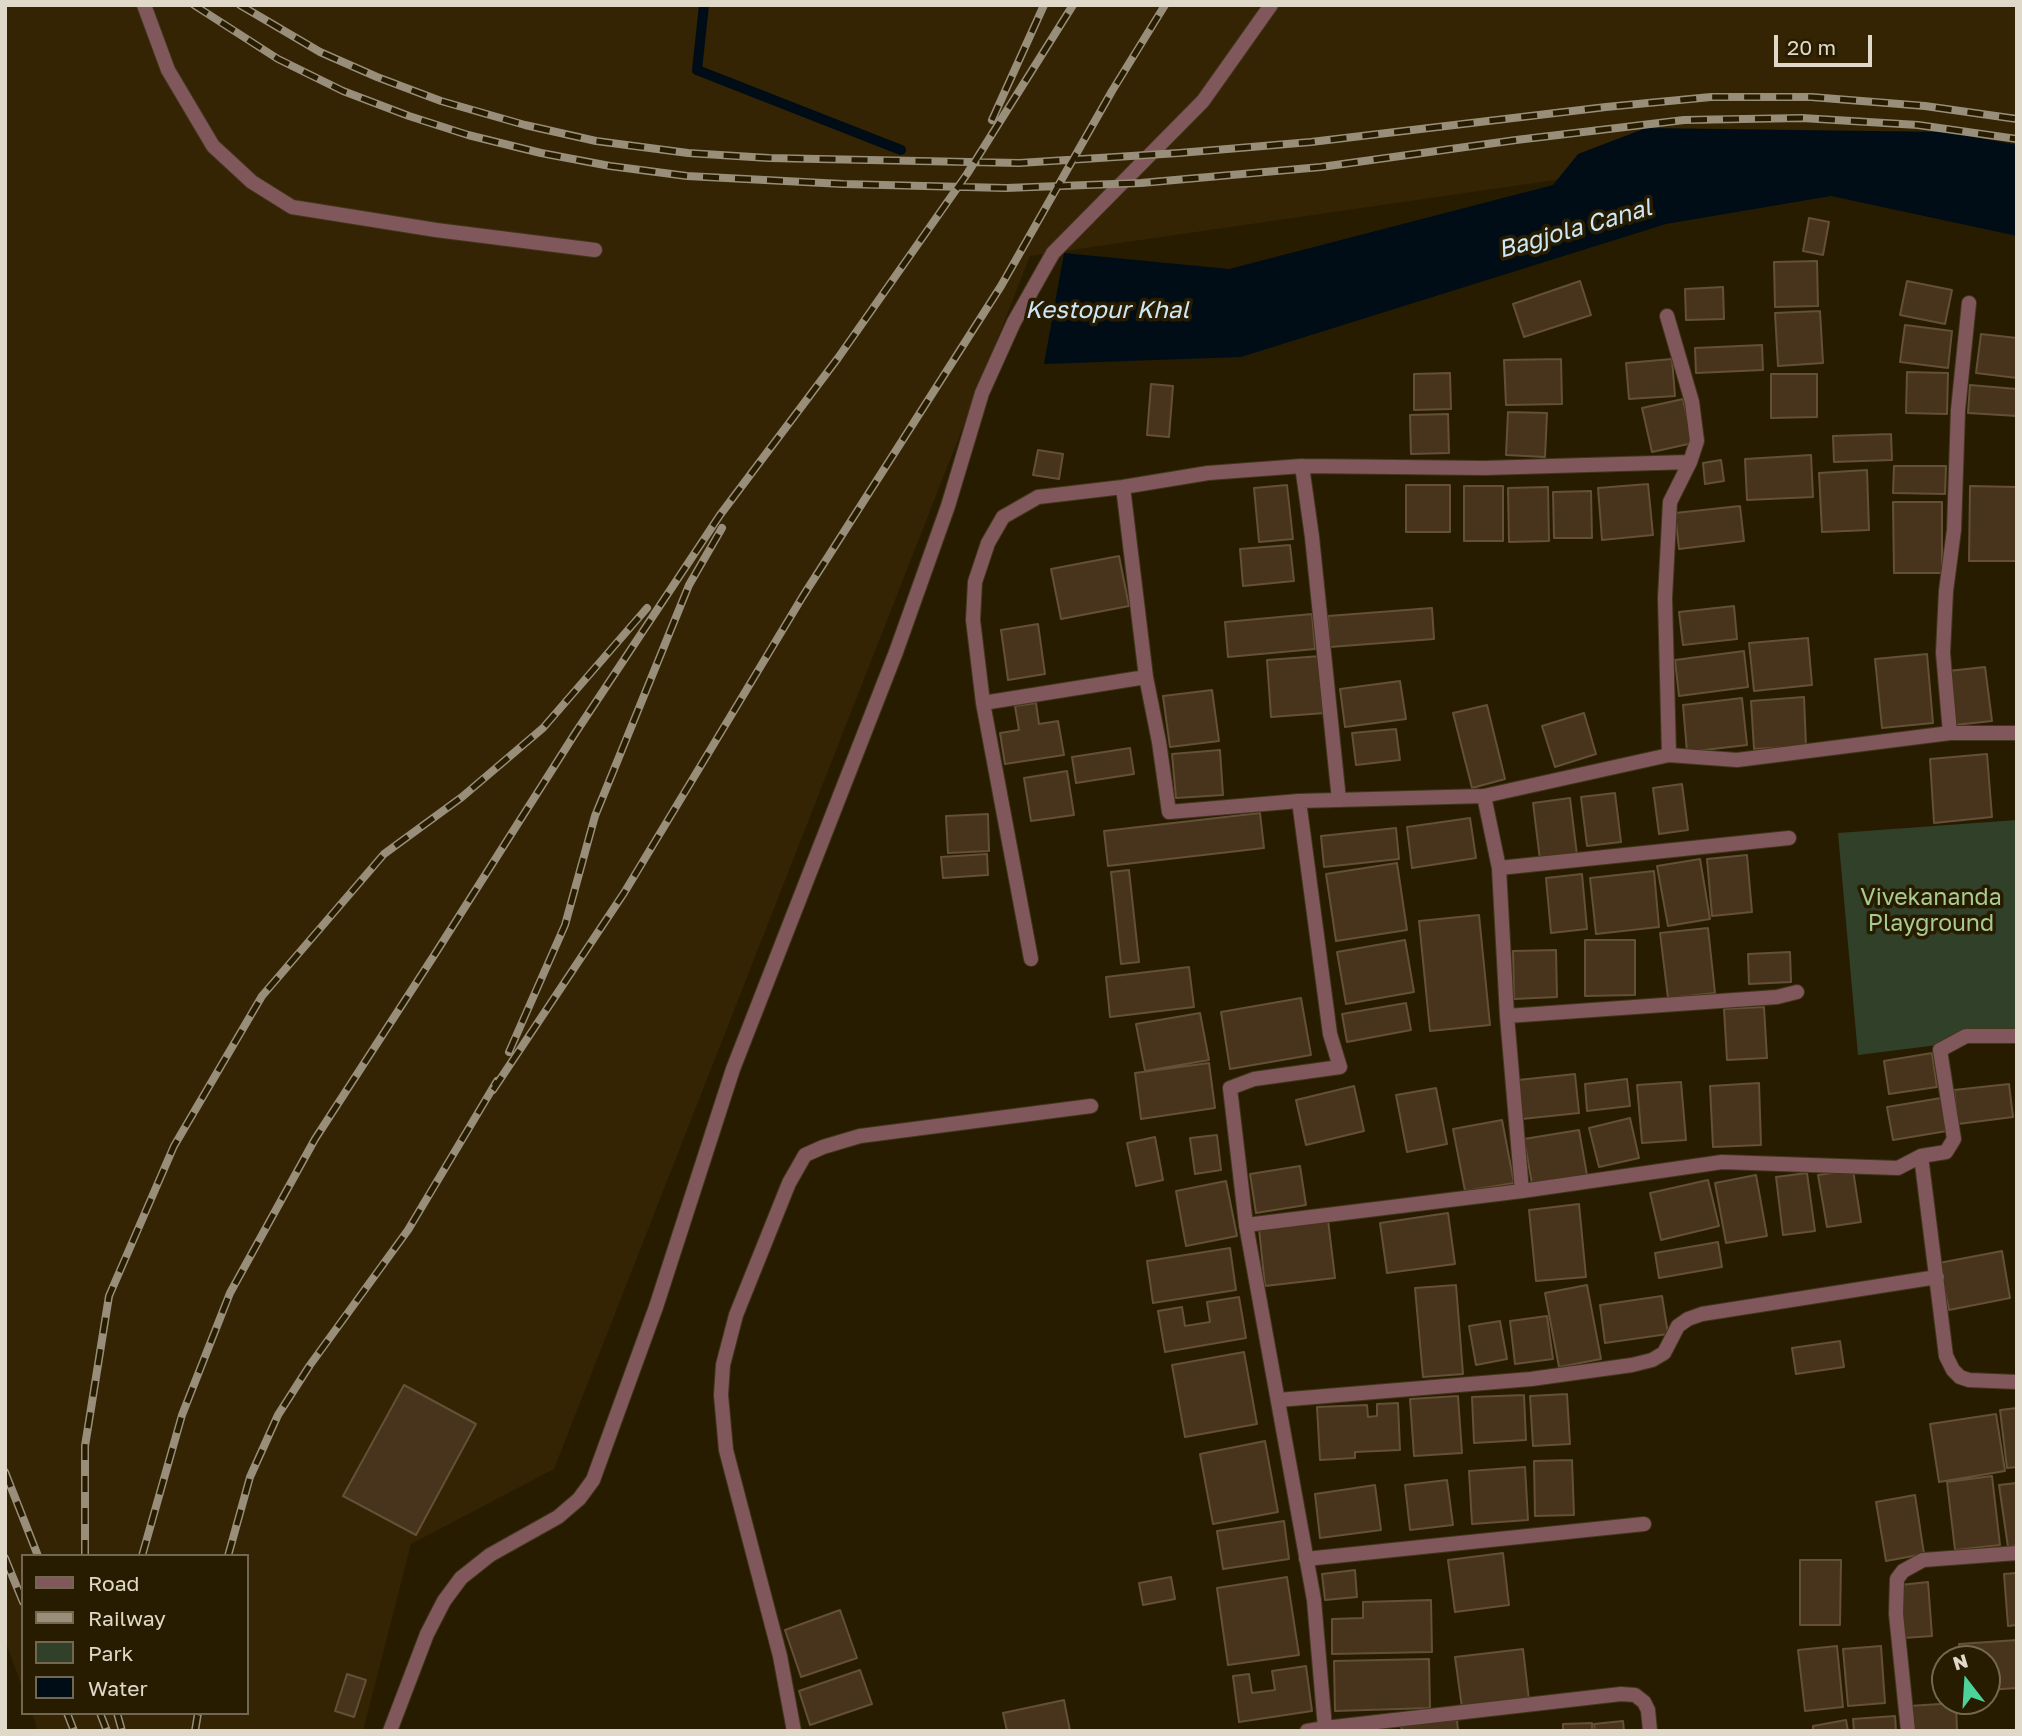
<!DOCTYPE html>
<html>
<head>
<meta charset="utf-8">
<style>
	body { margin:0 }
	#map { position:relative; width:2022px; height:1736px; overflow:hidden; background:#281c00; font-family:"Golos Text",sans-serif }
	canvas { display:block }
	.frame { position:absolute; inset:0; border:7px solid #e0d8c8; pointer-events:none }
	.legend { position:absolute; left:21px; top:1554px; width:228px; height:161px; box-sizing:border-box; background:#281c00; border:2px solid #726750; margin:0; padding:9px 12px; list-style:none; font-size:21px; color:#e0d8c8 }
	.legend li { display:flex; align-items:center; gap:14px; height:35px }
	.legend b { width:35px; border:2px solid #726750 }
	.north { position:absolute; left:1931px; top:1645px; width:70px; height:70px; box-sizing:border-box; background:#281c00; border:2px solid #726750; border-radius:50%; rotate:343deg; font-size:19px; font-weight:700; line-height:28px; text-align:center; color:#e0d8c8 }
	.north::after { content:''; display:block; margin:auto; width:24px; height:32px; background:#4dd39a; clip-path:polygon(50% 0,100% 100%,50% 72%,0 100%) }
	.scale { position:absolute; left:1774px; top:35px; width:98px; height:32px; box-sizing:border-box; border:4px solid #e0d8c8; border-top:0; padding-left:9px; font-size:21px; line-height:24px; white-space:nowrap; color:#e0d8c8; -webkit-text-stroke:5px #281c00; paint-order:stroke }
</style>
</head>
<body>
<div id="map">
<canvas width="2022" height="1736"></canvas>
<div class="frame"></div>
<ul class="legend">
<li><b style="height:9px;background:#80585b"></b>Road</li>
<li><b style="height:9px;background:#988e79"></b>Railway</li>
<li><b style="height:19px;background:#314028"></b>Park</li>
<li><b style="height:19px;background:#000d17"></b>Water</li>
</ul>
<div class="north">N</div>
<div class="scale">20 m</div>
</div>
<script>
const context = document.querySelector('canvas').getContext('2d');
context.lineJoin = 'round';
function fillPath(path, color) { context.fillStyle = color; context.fill(path, 'evenodd'); }
const toPath = rows => new Path2D(rows.map(r => 'M' + r).join(''));
function stroke(path, color, width, dash) { context.strokeStyle = color; context.lineWidth = width; context.lineCap = dash ? 'butt' : 'round'; context.setLineDash(dash || []); context.stroke(path); }
function label(font, color, halo, rows, align = 'center') {
  context.font = font + ' "Golos Text",sans-serif'; context.lineWidth = 7; context.setLineDash([]); context.textBaseline = 'middle'; context.strokeStyle = halo; context.fillStyle = color; for (const [text, x, y, turn = 0] of rows) {
    context.save(); context.translate(x, y); context.rotate((+turn || 0) * Math.PI / 180); context.textAlign = isNaN(turn) ? turn : align; if (halo) context.strokeText(text, 0, 0); context.fillText(text, 0, 0); context.restore();
  }
}
fillPath(toPath([
	[5,5,2017,5,2017,137,1624,170,1030,256,554,1469,411,1544,363,1731,38,1731,32,1713,247,1713,247,1556,23,1556,23,1689,5,1640]
]), '#342404');
fillPath(toPath([
	[2017,820,2017,1035,1858,1055,1838,833]
]), '#314028');
fillPath(toPath([
	[1646,128,1948,132,2017,145,2017,236,1831,196,1666,224,1241,357,1044,364,1064,253,1229,269,1553,185,1578,154]
]), '#000d17');
stroke(toPath([
	[704,5,697,70,901,150]
]), '#000d17', 10);
const building = toPath([
	[1809,218,1829,222,1823,255,1803,251,1809,218],
	[1817,261,1818,306,1775,307,1774,262,1817,261],
	[1580,281,1591,315,1524,337,1513,304,1580,281],
	[1907,281,1952,290,1945,324,1900,315,1907,281],
	[1723,287,1724,319,1686,320,1685,289,1723,287],
	[1820,311,1823,363,1778,366,1775,313,1820,311],
	[1905,325,1952,331,1948,368,1900,362,1905,325],
	[1981,334,2017,338,2017,378,1976,373,1981,334],
	[1762,345,1763,370,1696,373,1695,348,1762,345],
	[1561,359,1562,404,1506,405,1504,360,1561,359],
	[1672,359,1675,396,1629,399,1626,363,1672,359],
	[1907,372,1948,373,1947,414,1906,413,1907,372],
	[1450,373,1451,409,1414,410,1414,374,1450,373],
	[1771,374,1817,374,1817,417,1771,418,1771,374],
	[1151,384,1173,386,1169,437,1147,435,1151,384],
	[1970,385,2017,389,2017,416,1968,413,1970,385],
	[1683,399,1693,443,1652,452,1642,408,1683,399],
	[1508,412,1547,413,1545,457,1506,455,1508,412],
	[1448,414,1449,453,1411,454,1410,415,1448,414],
	[1891,434,1892,460,1834,462,1833,436,1891,434],
	[1038,450,1063,454,1059,479,1033,475,1038,450],
	[1811,455,1813,497,1747,500,1745,459,1811,455],
	[1721,460,1724,481,1705,484,1703,463,1721,460],
	[1894,466,1946,466,1945,494,1893,493,1894,466],
	[1867,470,1869,530,1822,532,1819,473,1867,470],
	[1648,484,1653,535,1602,540,1598,488,1648,484],
	[1287,485,1293,539,1259,542,1254,488,1287,485],
	[1406,485,1450,485,1450,532,1406,532,1406,485],
	[1464,486,1503,486,1503,541,1464,541,1464,486],
	[1970,486,2017,487,2017,561,1969,561,1970,486],
	[1548,487,1549,541,1509,542,1508,488,1548,487],
	[1591,491,1592,538,1554,538,1553,492,1591,491],
	[1893,502,1942,502,1942,573,1894,573,1893,502],
	[1740,506,1744,541,1679,549,1675,513,1740,506],
	[1290,545,1294,581,1243,586,1240,549,1290,545],
	[1119,556,1129,606,1061,619,1051,569,1119,556],
	[1734,606,1737,639,1683,645,1679,612,1734,606],
	[1432,608,1434,639,1330,647,1328,616,1432,608],
	[1312,614,1315,649,1228,657,1225,622,1312,614],
	[1038,624,1045,674,1008,680,1001,630,1038,624],
	[1808,638,1812,685,1754,691,1749,643,1808,638],
	[1744,651,1748,687,1679,696,1675,660,1744,651],
	[1927,654,1933,723,1882,728,1875,659,1927,654],
	[1321,656,1325,713,1271,717,1267,660,1321,656],
	[1985,667,1992,721,1955,725,1948,671,1985,667],
	[1400,681,1406,719,1345,727,1340,689,1400,681],
	[1212,690,1219,741,1170,747,1163,696,1212,690],
	[1804,697,1806,746,1754,749,1751,701,1804,697],
	[1742,698,1747,745,1687,752,1683,705,1742,698],
	[1036,703,1039,724,1058,721,1064,755,1005,764,1000,733,1019,730,1015,706,1036,703],
	[1487,705,1505,779,1472,788,1453,713,1487,705],
	[1584,713,1596,754,1555,767,1542,726,1584,713],
	[1396,729,1400,760,1356,765,1352,733,1396,729],
	[1130,748,1134,774,1076,783,1072,757,1130,748],
	[1220,750,1223,795,1176,798,1172,754,1220,750],
	[1987,754,1992,817,1934,823,1930,759,1987,754],
	[1067,771,1074,815,1031,821,1024,778,1067,771],
	[1682,784,1688,830,1659,834,1653,788,1682,784],
	[1615,793,1621,842,1587,846,1581,797,1615,793],
	[1570,798,1577,855,1540,860,1533,803,1570,798],
	[1260,813,1264,848,1108,866,1104,831,1260,813],
	[988,814,989,851,948,853,946,816,988,814],
	[1470,818,1476,858,1412,868,1407,827,1470,818],
	[1396,828,1399,859,1324,867,1321,836,1396,828],
	[987,854,988,875,943,878,941,857,987,854],
	[1747,855,1752,912,1712,916,1707,859,1747,855],
	[1700,859,1710,919,1668,926,1657,866,1700,859],
	[1397,863,1407,930,1336,941,1326,874,1397,863],
	[1129,870,1139,962,1121,964,1111,872,1129,870],
	[1654,871,1659,927,1596,934,1590,878,1654,871],
	[1582,874,1587,929,1551,933,1546,878,1582,874],
	[1479,915,1490,1025,1430,1031,1419,921,1479,915],
	[1708,928,1715,993,1668,998,1660,933,1708,928],
	[1405,940,1414,992,1346,1004,1337,952,1405,940],
	[1585,940,1635,940,1635,995,1585,996,1585,940],
	[1556,950,1557,997,1514,999,1513,951,1556,950],
	[1790,952,1791,982,1749,984,1748,954,1790,952],
	[1189,967,1194,1007,1110,1017,1106,977,1189,967],
	[1301,998,1311,1055,1230,1069,1221,1012,1301,998],
	[1406,1003,1411,1030,1347,1042,1342,1014,1406,1003],
	[1764,1007,1767,1058,1727,1060,1724,1009,1764,1007],
	[1200,1013,1209,1060,1145,1071,1136,1024,1200,1013],
	[1932,1053,1937,1087,1889,1094,1884,1061,1932,1053],
	[1209,1063,1215,1108,1141,1119,1135,1073,1209,1063],
	[1575,1074,1579,1113,1522,1119,1518,1080,1575,1074],
	[1627,1079,1630,1106,1587,1111,1585,1084,1627,1079],
	[1681,1082,1686,1140,1642,1143,1637,1085,1681,1082],
	[1759,1083,1761,1145,1713,1147,1710,1086,1759,1083],
	[2009,1084,2013,1117,1958,1124,1954,1090,2009,1084],
	[1354,1086,1364,1131,1306,1145,1296,1100,1354,1086],
	[1436,1088,1447,1144,1407,1152,1396,1095,1436,1088],
	[1941,1098,1947,1131,1893,1140,1887,1107,1941,1098],
	[1630,1118,1639,1158,1599,1167,1589,1128,1630,1118],
	[1502,1120,1514,1183,1465,1191,1453,1129,1502,1120],
	[1579,1130,1587,1175,1532,1184,1524,1139,1579,1130],
	[1217,1135,1221,1170,1195,1174,1190,1138,1217,1135],
	[1155,1137,1163,1180,1136,1186,1127,1143,1155,1137],
	[1300,1166,1306,1205,1256,1213,1250,1174,1300,1166],
	[1853,1170,1861,1222,1827,1227,1818,1175,1853,1170],
	[1807,1173,1815,1231,1783,1235,1776,1177,1807,1173],
	[1756,1175,1767,1236,1726,1243,1715,1183,1756,1175],
	[1708,1180,1719,1226,1661,1240,1650,1193,1708,1180],
	[1226,1181,1237,1236,1186,1246,1176,1191,1226,1181],
	[1579,1204,1586,1277,1536,1281,1529,1210,1579,1204],
	[1448,1213,1455,1264,1387,1273,1380,1223,1448,1213],
	[1328,1220,1335,1278,1265,1286,1259,1229,1328,1220],
	[1718,1242,1722,1267,1659,1278,1655,1253,1718,1242],
	[1230,1248,1236,1290,1153,1303,1147,1261,1230,1248],
	[2002,1251,2010,1298,1949,1310,1939,1263,2002,1251],
	[1456,1285,1463,1374,1423,1377,1415,1288,1456,1285],
	[1587,1285,1601,1359,1559,1367,1545,1293,1587,1285],
	[1662,1296,1668,1334,1605,1343,1600,1305,1662,1296],
	[1239,1297,1246,1338,1165,1352,1158,1311,1182,1307,1185,1326,1210,1322,1207,1302,1239,1297],
	[1547,1316,1553,1359,1515,1364,1510,1321,1547,1316],
	[1500,1321,1507,1359,1476,1365,1469,1326,1500,1321],
	[1840,1341,1844,1367,1796,1374,1792,1348,1840,1341],
	[1244,1352,1257,1424,1185,1437,1172,1365,1244,1352],
	[404,1385,476,1424,416,1535,343,1496,404,1385],
	[1567,1394,1570,1444,1533,1446,1530,1396,1567,1394],
	[1524,1395,1526,1440,1474,1443,1472,1397,1524,1395],
	[1458,1396,1462,1453,1414,1456,1410,1399,1458,1396],
	[1398,1403,1400,1450,1355,1452,1355,1458,1320,1460,1317,1407,1367,1405,1368,1417,1377,1416,1377,1404,1398,1403],
	[2017,1408,2017,1467,2007,1468,2000,1410,2017,1408],
	[1996,1414,2005,1471,1939,1482,1930,1424,1996,1414],
	[1265,1441,1278,1512,1213,1524,1200,1454,1265,1441],
	[1572,1460,1574,1515,1535,1516,1534,1461,1572,1460],
	[1525,1467,1528,1520,1472,1524,1469,1471,1525,1467],
	[1992,1476,2000,1545,1955,1550,1947,1482,1992,1476],
	[1447,1480,1453,1525,1410,1530,1405,1485,1447,1480],
	[2017,1483,2017,1545,2008,1547,1999,1485,2017,1483],
	[1375,1485,1381,1530,1320,1538,1315,1494,1375,1485],
	[1915,1495,1924,1554,1886,1561,1876,1502,1915,1495],
	[1284,1521,1289,1559,1223,1569,1217,1531,1284,1521],
	[1503,1553,1509,1605,1455,1612,1448,1560,1503,1553],
	[1800,1560,1841,1560,1840,1625,1800,1625,1800,1560],
	[1355,1570,1357,1597,1325,1600,1322,1574,1355,1570],
	[2017,1573,2017,1625,2008,1626,2004,1574,2017,1573],
	[1171,1577,1175,1599,1143,1605,1139,1583,1171,1577],
	[1287,1577,1299,1655,1228,1665,1217,1588,1287,1577],
	[1928,1582,1932,1636,1903,1638,1900,1585,1928,1582],
	[1431,1600,1432,1652,1332,1654,1332,1619,1363,1618,1363,1602,1431,1600],
	[840,1610,857,1658,801,1677,785,1630,840,1610],
	[2017,1640,2017,1688,1987,1690,1987,1659,1960,1659,1959,1644,2017,1640],
	[1837,1646,1843,1707,1805,1711,1798,1650,1837,1646],
	[1881,1646,1885,1703,1848,1706,1843,1649,1881,1646],
	[1523,1649,1529,1700,1462,1708,1455,1657,1523,1649],
	[1429,1659,1430,1708,1335,1711,1334,1661,1429,1659],
	[1306,1666,1312,1711,1239,1722,1233,1676,1249,1674,1252,1693,1275,1690,1272,1671,1306,1666],
	[860,1670,872,1704,810,1725,799,1691,860,1670],
	[347,1674,366,1680,354,1717,335,1711,347,1674],
	[1064,1700,1070,1731,1007,1731,1003,1713,1064,1700],
	[1956,1703,1957,1731,1910,1731,1909,1706,1956,1703],
	[1895,1716,1896,1731,1854,1731,1853,1719,1895,1716],
	[1457,1720,1458,1731,1402,1731,1401,1725,1457,1720],
	[1846,1720,1848,1731,1813,1731,1813,1726,1846,1720],
	[1623,1721,1624,1731,1595,1731,1594,1724,1623,1721],
	[1592,1723,1592,1731,1563,1731,1563,1724,1592,1723]
]);
fillPath(building, '#48341c');
stroke(building, '#645036', 2);
const service = toPath([
	[144,5,168,70,213,146,252,182,292,207,436,230,595,250],
	[390,1731,427,1634,444,1601,461,1578,490,1555,558,1517,579,1499,593,1480,656,1307,733,1069,896,652,948,506,982,393,1014,322,1053,253,1203,101,1271,5]
]);
const minor = toPath([
	[1667,316,1692,402,1697,441,1690,462,1670,502,1665,598,1669,755],
	[1302,466,1312,537,1339,800],
	[1123,487,1146,677,1159,742,1169,812,1299,801],
	[983,703,1146,677],
	[1950,733,1943,653,1946,591,1954,530,1958,410,1969,303],
	[1484,796,1499,868,1507,1016,1522,1191],
	[1499,868,1789,838],
	[1031,959,983,703,973,620,975,582,988,543,1003,517,1038,497,1123,487,1208,473,1302,466,1484,468,1690,462],
	[1507,1016,1777,997,1797,992],
	[1921,1156,1946,1356,1953,1370,1960,1377,1969,1380,2017,1382],
	[1246,1225,1522,1191,1722,1162,1898,1168,1921,1156,1946,1152,1954,1139,1940,1050,1966,1036,2017,1036],
	[1278,1400,1531,1379,1632,1365,1652,1360,1664,1353,1678,1326,1688,1319,1702,1314,1937,1277],
	[1306,1559,1644,1524],
	[794,1731,780,1656,726,1450,721,1395,723,1365,736,1315,789,1183,805,1155,823,1147,860,1136,1091,1106],
	[1325,1731,1325,1728,1621,1694,1635,1695,1644,1702,1648,1710,1650,1731],
	[1908,1731,1896,1614,1897,1579,1903,1571,1923,1560,2017,1553]
]);
const tertiary = toPath([
	[1307,1731,1325,1728,1314,1600,1246,1225,1230,1088,1254,1079,1340,1067,1330,1034,1299,801,1484,796,1669,755,1737,760,1950,733,2017,733]
]);
stroke(service, '#42361c', 16);
stroke(minor, '#42361c', 16);
stroke(tertiary, '#42361c', 16);
stroke(service, '#80585b', 14);
stroke(minor, '#80585b', 14);
stroke(tertiary, '#80585b', 14);
const rail = toPath([
	[194,5,278,59,343,91,409,116,468,135,541,153,610,166,687,176,843,184,1006,188,1141,183,1321,167,1516,140,1684,120,1802,118,1918,125,2017,139],
	[240,5,320,52,377,77,441,101,525,125,596,141,688,153,769,158,1019,163,1179,153,1311,142,1606,107,1711,97,1811,97,1925,106,2017,119],
	[992,120,1044,5],
	[509,1052,565,925,595,816,689,585,722,528],
	[493,1090,624,893,803,596,1001,286,1112,91,1165,5],
	[5,1472,38,1556],
	[85,1556,85,1446,109,1296,174,1146,262,996,384,854,462,797,543,728,647,608],
	[142,1556,182,1415,230,1293,315,1139,435,954,576,732,720,515,838,358,967,174,1073,5],
	[228,1556,250,1477,278,1415,310,1365,408,1230,497,1081],
	[5,1558,23,1602],
	[67,1713,74,1731],
	[100,1713,107,1731],
	[117,1713,122,1731],
	[195,1731,198,1713]
]);
stroke(rail, '#988e79', 8);
stroke(rail, '#281c00', 5, [16]);
label('23px', '#a7cb91', '#281c00', [
	["Vivekananda",1931,898],
	["Playground",1931,924]
]);
label('italic 24px', '#cde7f7', '#281c00', [
	["Bagjola Canal",1575,229,-16],
	["Kestopur Khal",1107,310]
]);
</script>
</body>
</html>
